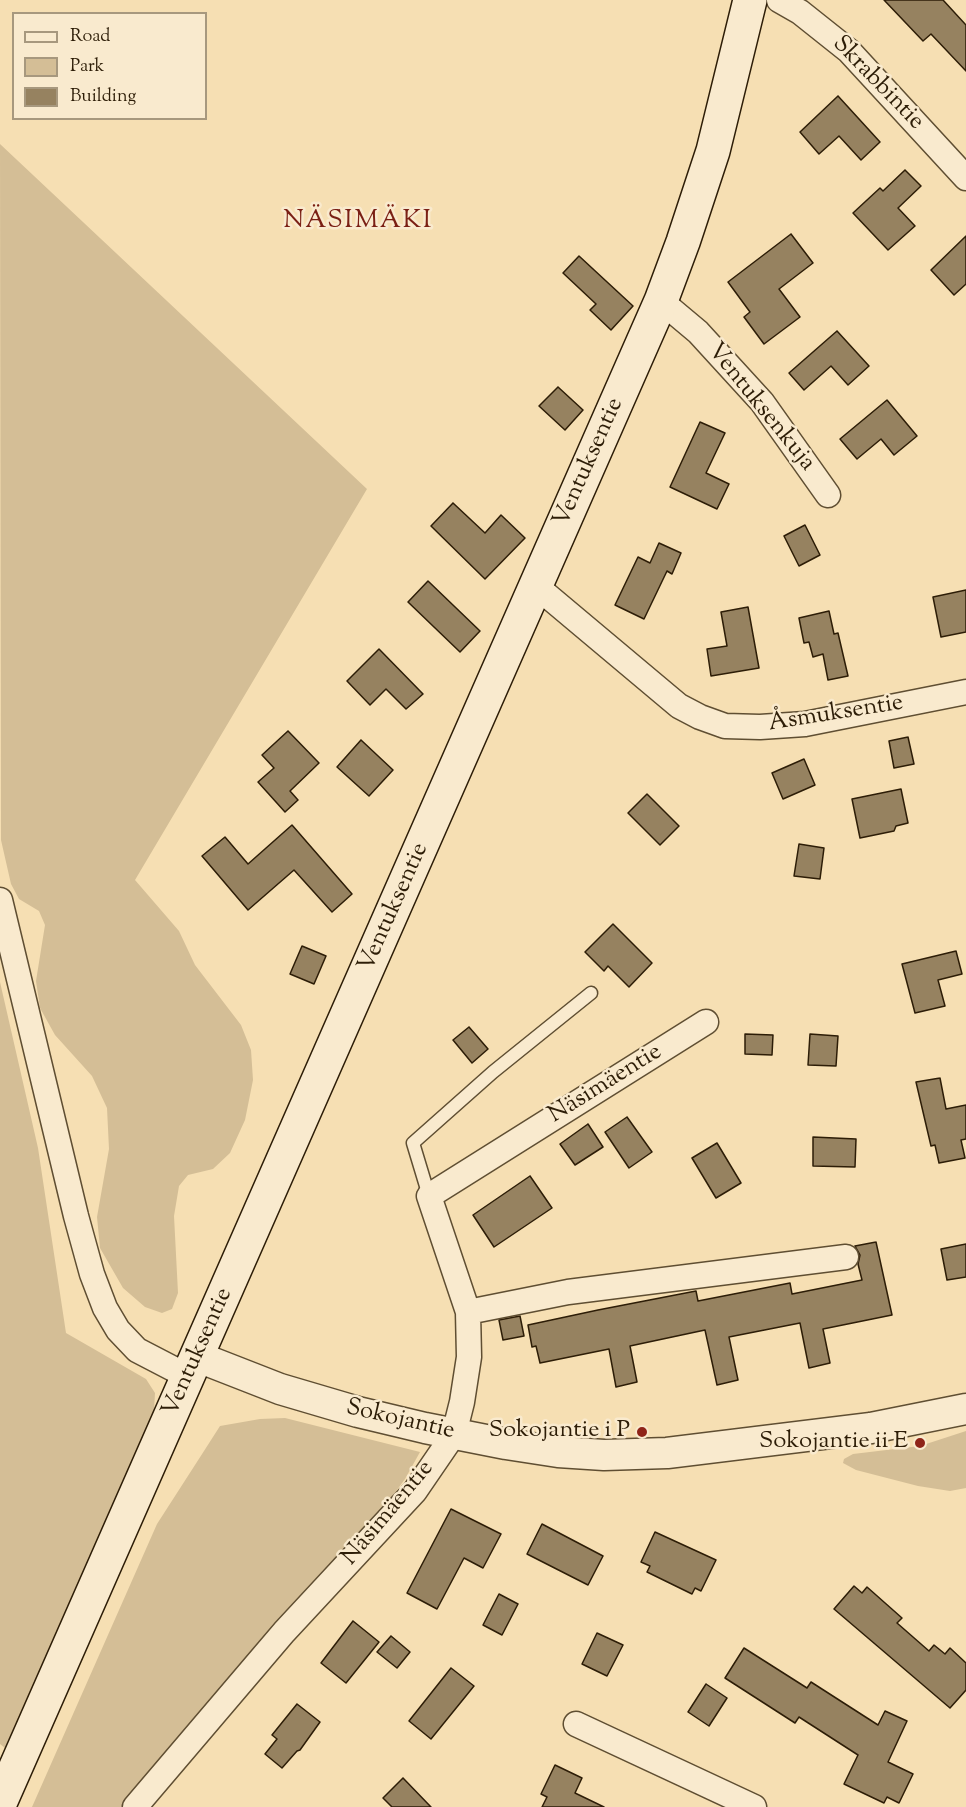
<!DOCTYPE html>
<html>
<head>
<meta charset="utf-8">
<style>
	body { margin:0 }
	#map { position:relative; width:966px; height:1807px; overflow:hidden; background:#f6dfb3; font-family:"Sorts Mill Goudy",serif }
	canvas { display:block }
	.legend { position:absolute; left:12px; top:12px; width:195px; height:108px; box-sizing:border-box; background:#f9eace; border:2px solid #a7987e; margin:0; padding:8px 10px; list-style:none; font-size:18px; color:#2d1d07 }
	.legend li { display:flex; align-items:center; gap:12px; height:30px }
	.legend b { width:30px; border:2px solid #a7987e }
</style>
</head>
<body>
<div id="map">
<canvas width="966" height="1807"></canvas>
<ul class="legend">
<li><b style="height:8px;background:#f9eace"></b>Road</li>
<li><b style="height:16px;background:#d4be96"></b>Park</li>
<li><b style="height:16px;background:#968260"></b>Building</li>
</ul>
</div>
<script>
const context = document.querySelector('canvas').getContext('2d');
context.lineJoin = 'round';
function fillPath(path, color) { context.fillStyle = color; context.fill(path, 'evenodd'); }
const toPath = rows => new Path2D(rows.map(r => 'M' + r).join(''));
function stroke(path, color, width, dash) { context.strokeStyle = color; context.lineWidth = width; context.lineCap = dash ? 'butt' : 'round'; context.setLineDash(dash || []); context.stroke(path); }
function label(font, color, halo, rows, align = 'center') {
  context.font = font + ' "Sorts Mill Goudy",serif'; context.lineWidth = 5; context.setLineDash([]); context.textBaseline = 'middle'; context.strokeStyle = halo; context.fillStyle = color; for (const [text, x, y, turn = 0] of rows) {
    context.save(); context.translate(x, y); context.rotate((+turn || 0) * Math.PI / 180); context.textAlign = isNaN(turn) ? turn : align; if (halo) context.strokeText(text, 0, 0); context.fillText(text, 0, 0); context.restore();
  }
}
fillPath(toPath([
	[0,144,367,489,135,880,179,931,195,965,241,1025,251,1050,253,1080,245,1120,230,1153,213,1169,188,1175,179,1186,174,1216,178,1293,172,1309,162,1313,145,1307,123,1288,100,1248,97,1217,109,1149,107,1108,92,1076,55,1035,40,1008,36,981,45,925,39,911,19,899,11,884,1,840],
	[0,982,38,1148,66,1333,146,1379,155,1393,154,1411,5,1748,0,1744],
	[285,1418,420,1452,405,1479,371,1525,327,1566,273,1624,122,1807,32,1807,157,1524,204,1451,220,1426,260,1419],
	[966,1431,966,1488,950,1491,918,1486,856,1470,843,1463,844,1459,853,1454,920,1446]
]), '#d4be96');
const building = toPath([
	[884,0,943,0,966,25,966,71,931,34,923,41,884,0],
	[838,96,880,142,861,160,839,136,819,154,800,132,838,96],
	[905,170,921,186,898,208,915,226,888,250,853,213,880,188,883,191,905,170],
	[791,234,813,263,779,289,800,317,764,344,744,317,750,312,728,282,791,234],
	[966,236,966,284,954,295,931,270,966,236],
	[579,256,633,306,611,330,590,310,596,304,563,273,579,256],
	[837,331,869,366,848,385,831,366,804,390,789,373,837,331],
	[558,387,583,410,565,430,539,406,558,387],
	[887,400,917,436,894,455,881,439,857,459,840,439,887,400],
	[700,422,725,433,706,473,729,484,717,509,670,487,700,422],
	[453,503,485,533,501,515,525,538,485,579,431,526,453,503],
	[805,525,820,555,799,566,784,536,805,525],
	[659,543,681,553,672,574,667,571,644,619,615,605,638,557,650,563,659,543],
	[428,581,480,631,460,652,408,602,428,581],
	[966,590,966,632,941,637,933,597,966,590],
	[748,607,759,668,711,676,707,649,727,646,721,612,748,607],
	[829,611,834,634,838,633,848,676,828,680,823,654,813,657,809,642,804,643,799,618,829,611],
	[379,649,423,694,406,709,386,689,370,705,347,681,379,649],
	[288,731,319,763,290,791,298,800,285,812,258,782,274,768,262,755,288,731],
	[908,737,914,764,894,768,889,741,908,737],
	[361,740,393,770,369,796,337,767,361,740],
	[804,759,815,785,783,799,772,773,804,759],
	[901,789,908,823,896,826,894,831,860,838,852,799,901,789],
	[647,794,679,826,660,845,628,813,647,794],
	[292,825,352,894,332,912,294,870,248,910,202,856,225,837,248,864,292,825],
	[799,844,824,848,820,879,794,876,799,844],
	[613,924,652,963,629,987,608,966,604,971,585,952,613,924],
	[302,946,326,956,314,984,290,974,302,946],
	[956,951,962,974,938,980,945,1006,915,1013,902,964,956,951],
	[469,1027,488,1049,472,1063,453,1040,469,1027],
	[745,1034,773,1035,772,1055,745,1054,745,1034],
	[810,1034,838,1036,836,1066,808,1065,810,1034],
	[940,1078,946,1109,966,1105,966,1139,961,1140,965,1158,939,1163,935,1145,931,1146,916,1082,940,1078],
	[627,1117,652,1152,629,1168,605,1132,627,1117],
	[588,1124,603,1147,575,1165,560,1144,588,1124],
	[813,1137,856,1139,855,1167,813,1166,813,1137],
	[717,1143,741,1183,716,1198,692,1158,717,1143],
	[530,1176,552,1208,494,1247,473,1215,530,1176],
	[876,1242,892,1315,823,1329,830,1363,809,1368,800,1323,729,1337,738,1380,717,1385,705,1330,630,1346,637,1382,616,1387,609,1349,540,1363,536,1346,532,1347,528,1325,598,1310,696,1291,698,1301,790,1283,792,1294,862,1280,858,1264,860,1255,855,1246,876,1242],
	[966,1244,966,1277,947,1280,941,1249,966,1244],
	[520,1316,524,1336,503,1340,499,1320,520,1316],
	[451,1509,501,1534,483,1568,464,1558,437,1609,407,1593,451,1509],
	[542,1524,603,1556,588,1585,527,1554,542,1524],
	[655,1532,716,1560,701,1591,695,1588,692,1594,647,1572,650,1566,641,1562,655,1532],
	[854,1586,862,1593,867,1587,902,1618,897,1623,929,1651,934,1645,945,1654,950,1648,966,1663,966,1690,950,1708,834,1609,854,1586],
	[499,1594,518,1604,502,1635,483,1625,499,1594],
	[353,1621,379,1642,346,1683,321,1663,353,1621],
	[597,1633,623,1645,607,1676,582,1664,597,1633],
	[391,1636,410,1652,397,1668,377,1652,391,1636],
	[744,1648,807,1688,811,1682,878,1725,885,1711,907,1721,888,1762,913,1774,899,1803,887,1797,884,1803,844,1784,858,1755,799,1717,795,1723,725,1678,744,1648],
	[451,1668,474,1686,431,1739,409,1721,451,1668],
	[706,1684,727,1698,709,1726,688,1712,706,1684],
	[297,1704,320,1722,300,1750,297,1751,282,1768,265,1754,277,1739,272,1735,297,1704],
	[555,1765,582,1778,575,1793,604,1807,542,1807,547,1797,541,1794,555,1765],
	[403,1778,431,1807,392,1807,383,1798,403,1778]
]);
fillPath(building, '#968260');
stroke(building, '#2d1d07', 1.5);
const service = toPath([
	[429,1196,413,1143,493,1072,591,993]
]);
const minor = toPath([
	[779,0,800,12,849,51,966,178],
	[661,301,698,332,762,402,828,495],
	[536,586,679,706,700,717,725,726,760,727,805,724,966,692],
	[0,900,76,1216,92,1274,105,1308,118,1330,137,1350,189,1377],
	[468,1312,568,1292,846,1257],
	[576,1724,754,1807],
	[135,1807,284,1632,415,1491,454,1434,462,1402,469,1357,468,1312,429,1196,706,1022]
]);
const tertiary = toPath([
	[198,1357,280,1389,358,1412,425,1428,506,1444,558,1452,604,1455,667,1453,871,1428,966,1409]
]);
const secondary = toPath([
	[0,1803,661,301,683,242,713,151,750,0]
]);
stroke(service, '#5f4e32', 15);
stroke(minor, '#5f4e32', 27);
stroke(tertiary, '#5f4e32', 33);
stroke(secondary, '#2d1d07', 36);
stroke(service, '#f9eace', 12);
stroke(minor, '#f9eace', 24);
stroke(tertiary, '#f9eace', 30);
stroke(secondary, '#f9eace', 33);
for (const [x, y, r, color] of [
	[642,1432,6,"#8f2418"],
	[920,1443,6,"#8f2418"]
]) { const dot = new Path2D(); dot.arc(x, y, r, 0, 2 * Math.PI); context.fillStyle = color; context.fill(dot); stroke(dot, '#f9eace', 2); }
label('24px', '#2d1d07', '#f9eace', [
	["Skrabbintie",877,84,46],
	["Ventuksenkuja",760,408,51],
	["Ventuksentie",590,463,-66],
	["Åsmuksentie",836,715,-9],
	["Ventuksentie",395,908,-66],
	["Näsimäentie",606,1085,-32],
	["Ventuksentie",199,1353,-66],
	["Sokojantie",400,1421,13],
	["Näsimäentie",389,1514,-50]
]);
label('24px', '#2d1d07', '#f9eace', [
	["Sokojantie i P",630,1432],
	["Sokojantie ii E",908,1443]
], 'right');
context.letterSpacing = '1.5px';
label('26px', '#7a1f14', '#f9eace', [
	["NÄSIMÄKI",358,223]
]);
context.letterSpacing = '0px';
</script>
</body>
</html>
